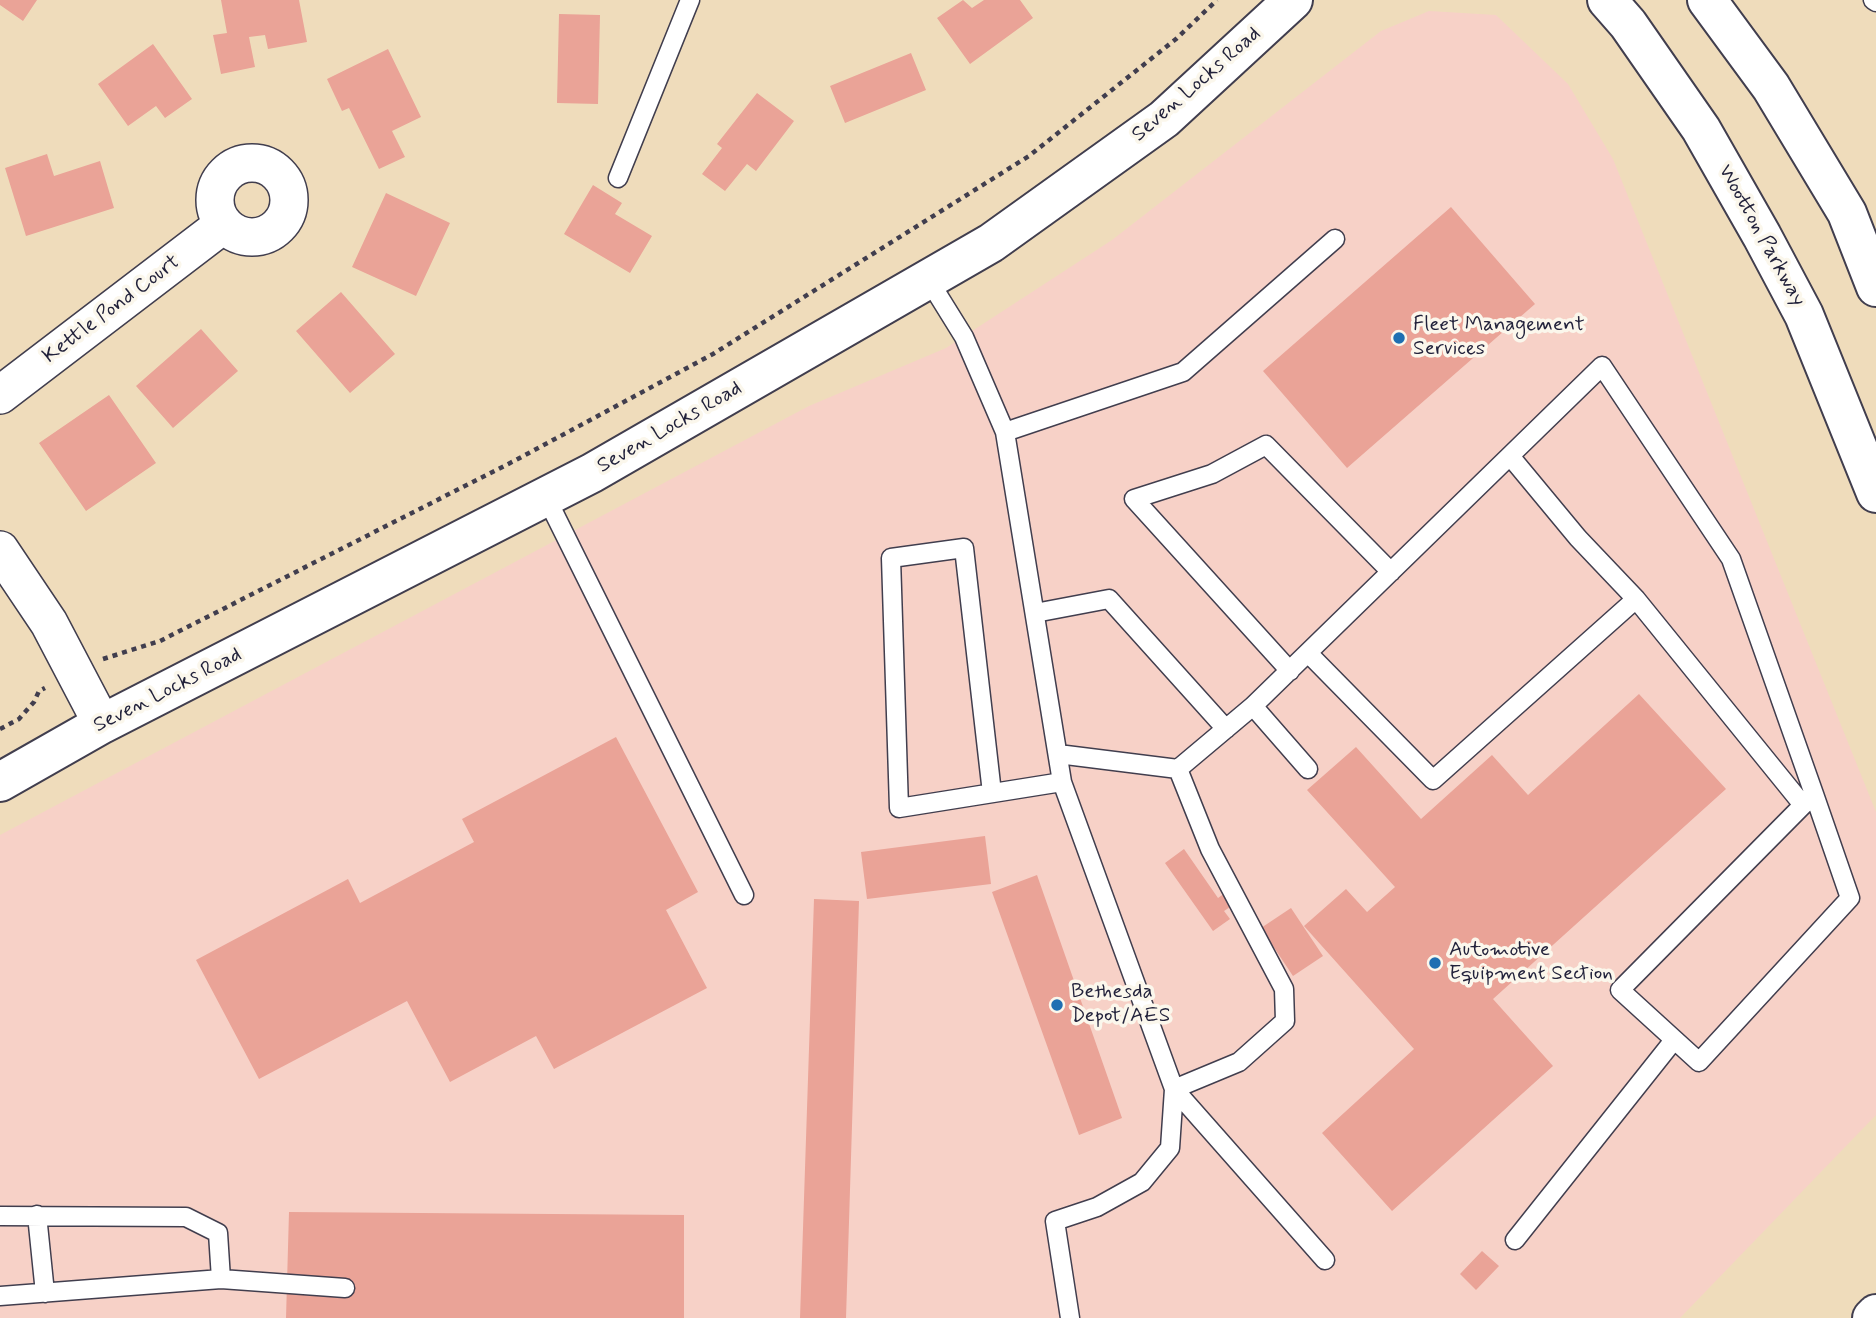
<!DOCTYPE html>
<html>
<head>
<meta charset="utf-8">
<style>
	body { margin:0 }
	canvas { display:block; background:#efdcbb }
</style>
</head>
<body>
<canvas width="1876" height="1318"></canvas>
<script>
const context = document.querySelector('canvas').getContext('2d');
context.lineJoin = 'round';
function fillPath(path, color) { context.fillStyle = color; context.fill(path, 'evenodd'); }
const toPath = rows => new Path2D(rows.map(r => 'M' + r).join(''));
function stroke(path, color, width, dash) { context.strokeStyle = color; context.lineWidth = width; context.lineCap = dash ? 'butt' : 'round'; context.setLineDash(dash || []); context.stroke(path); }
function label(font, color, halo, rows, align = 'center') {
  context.font = font + ' Mynerve,sans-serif'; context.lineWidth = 7; context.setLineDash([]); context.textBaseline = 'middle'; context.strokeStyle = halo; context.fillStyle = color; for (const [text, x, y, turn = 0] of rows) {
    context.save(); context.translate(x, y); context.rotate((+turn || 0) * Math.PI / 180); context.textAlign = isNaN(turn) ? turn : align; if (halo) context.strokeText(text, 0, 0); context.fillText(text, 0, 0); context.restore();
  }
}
fillPath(toPath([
	[1429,11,1496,15,1568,84,1613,159,1876,812,1876,1115,1680,1318,0,1318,0,835,809,406,946,348,1112,240,1381,31]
]), '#f7d1c7');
fillPath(toPath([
	[0,0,37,0,23,21,0,5],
	[221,0,299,0,307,42,268,49,265,35,249,37,255,67,221,74,213,35,227,33],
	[963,0,972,8,984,0,1020,0,1033,18,970,64,937,18],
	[559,14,600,15,598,104,557,103],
	[153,44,192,99,165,118,156,106,128,126,98,84],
	[388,49,421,117,392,131,405,157,379,169,349,108,342,111,327,79],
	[911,53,926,90,845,123,830,86],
	[757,93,794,121,756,171,747,164,725,191,702,174,722,148,717,144],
	[47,154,54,176,100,161,114,208,26,236,5,168],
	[593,185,622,203,615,214,652,236,630,273,564,234],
	[386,193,450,223,416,296,352,267],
	[1451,207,1535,304,1347,468,1263,371],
	[341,292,395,354,350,393,296,331],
	[201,329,238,371,173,428,136,386],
	[109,395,156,463,86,511,39,443],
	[1639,694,1726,789,1493,999,1553,1066,1392,1211,1322,1133,1414,1049,1304,926,1346,889,1367,912,1395,887,1307,790,1356,747,1421,819,1492,755,1528,795],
	[616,737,698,892,666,910,707,988,554,1069,536,1036,450,1082,407,1001,259,1079,196,960,348,879,360,903,474,842,462,819],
	[985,836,991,884,867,899,861,852],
	[1184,849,1218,898,1225,893,1233,905,1224,911,1230,919,1213,931,1165,863],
	[1037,875,1122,1118,1079,1135,992,892],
	[814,899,859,901,846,1318,800,1318],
	[1291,908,1323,956,1293,976,1261,928],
	[289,1212,684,1215,684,1318,286,1318],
	[1482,1251,1499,1266,1476,1290,1460,1274]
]), '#eaa397');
const lane = toPath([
	[1873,0,1876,2],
	[618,178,690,0],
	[928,279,964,337,1005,432,1062,782,1174,1089,1170,1148,1142,1182,1097,1207,1055,1221,1070,1318],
	[1005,432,1183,372,1335,239],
	[1510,456,1578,538,1636,599,1803,805],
	[546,497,744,895],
	[1035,613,1109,599,1226,729],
	[1308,653,1433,780,1636,599],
	[1290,671,1134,499,1212,474,1266,445,1391,572],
	[1253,706,1602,366,1731,559,1814,794,1850,898,1699,1062,1620,990,1814,794],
	[1058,754,1178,769,1210,849,1284,989,1285,1021,1239,1062,1174,1089,1325,1260],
	[1178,769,1253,706,1308,769],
	[992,793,964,548,891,558,899,808,1062,782],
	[37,1215,45,1293],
	[0,1216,186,1217,218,1233,221,1279,0,1296],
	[1515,1240,1674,1040],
	[221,1279,345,1288]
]);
const street = toPath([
	'215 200a37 37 0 1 1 74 0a37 37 0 1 1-74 0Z',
	[0,395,224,224],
	[0,550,49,623,102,724]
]);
const secondary = toPath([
	[1607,0,1628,24,1701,129,1762,236,1804,315,1876,493],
	[1707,0,1771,87,1847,213,1876,287],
	[0,782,102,724,592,473,991,243,1164,119,1293,0]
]);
const highway = toPath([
	[1872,1318,1876,1314]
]);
stroke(lane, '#413e4e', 21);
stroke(street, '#413e4e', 40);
stroke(secondary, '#413e4e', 42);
stroke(highway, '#413e4e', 42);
stroke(toPath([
	[103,659,160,641,514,461,713,354,1029,156,1176,39,1217,0],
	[0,729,19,719,34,702,39,691,45,688]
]), '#413e4e', 4.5, [5, 5]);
stroke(lane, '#fff', 18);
stroke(street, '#fff', 37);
stroke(secondary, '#fff', 38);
stroke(highway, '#fff', 38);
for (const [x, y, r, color] of [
	[1399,338,7,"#1f6fb2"],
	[1435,963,7,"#1f6fb2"],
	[1057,1005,7,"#1f6fb2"]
]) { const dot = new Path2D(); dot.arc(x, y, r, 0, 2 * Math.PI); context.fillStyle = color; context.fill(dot); stroke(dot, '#fbf7ec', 2.5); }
label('21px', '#22223b', '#fbf7ec', [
	["Seven Locks Road",1197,85,-41],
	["Wootton Parkway",1761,236,61],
	["Kettle Pond Court",112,310,-37],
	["Seven Locks Road",670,428,-30],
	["Seven Locks Road",168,691,-27]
]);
label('21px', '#22223b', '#fbf7ec', [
	["Fleet Management",1413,326],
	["Services",1413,350],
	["Automotive",1449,951],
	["Equipment Section",1449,975],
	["Bethesda",1071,993],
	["Depot/AES",1071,1017]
], 'left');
</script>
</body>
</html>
